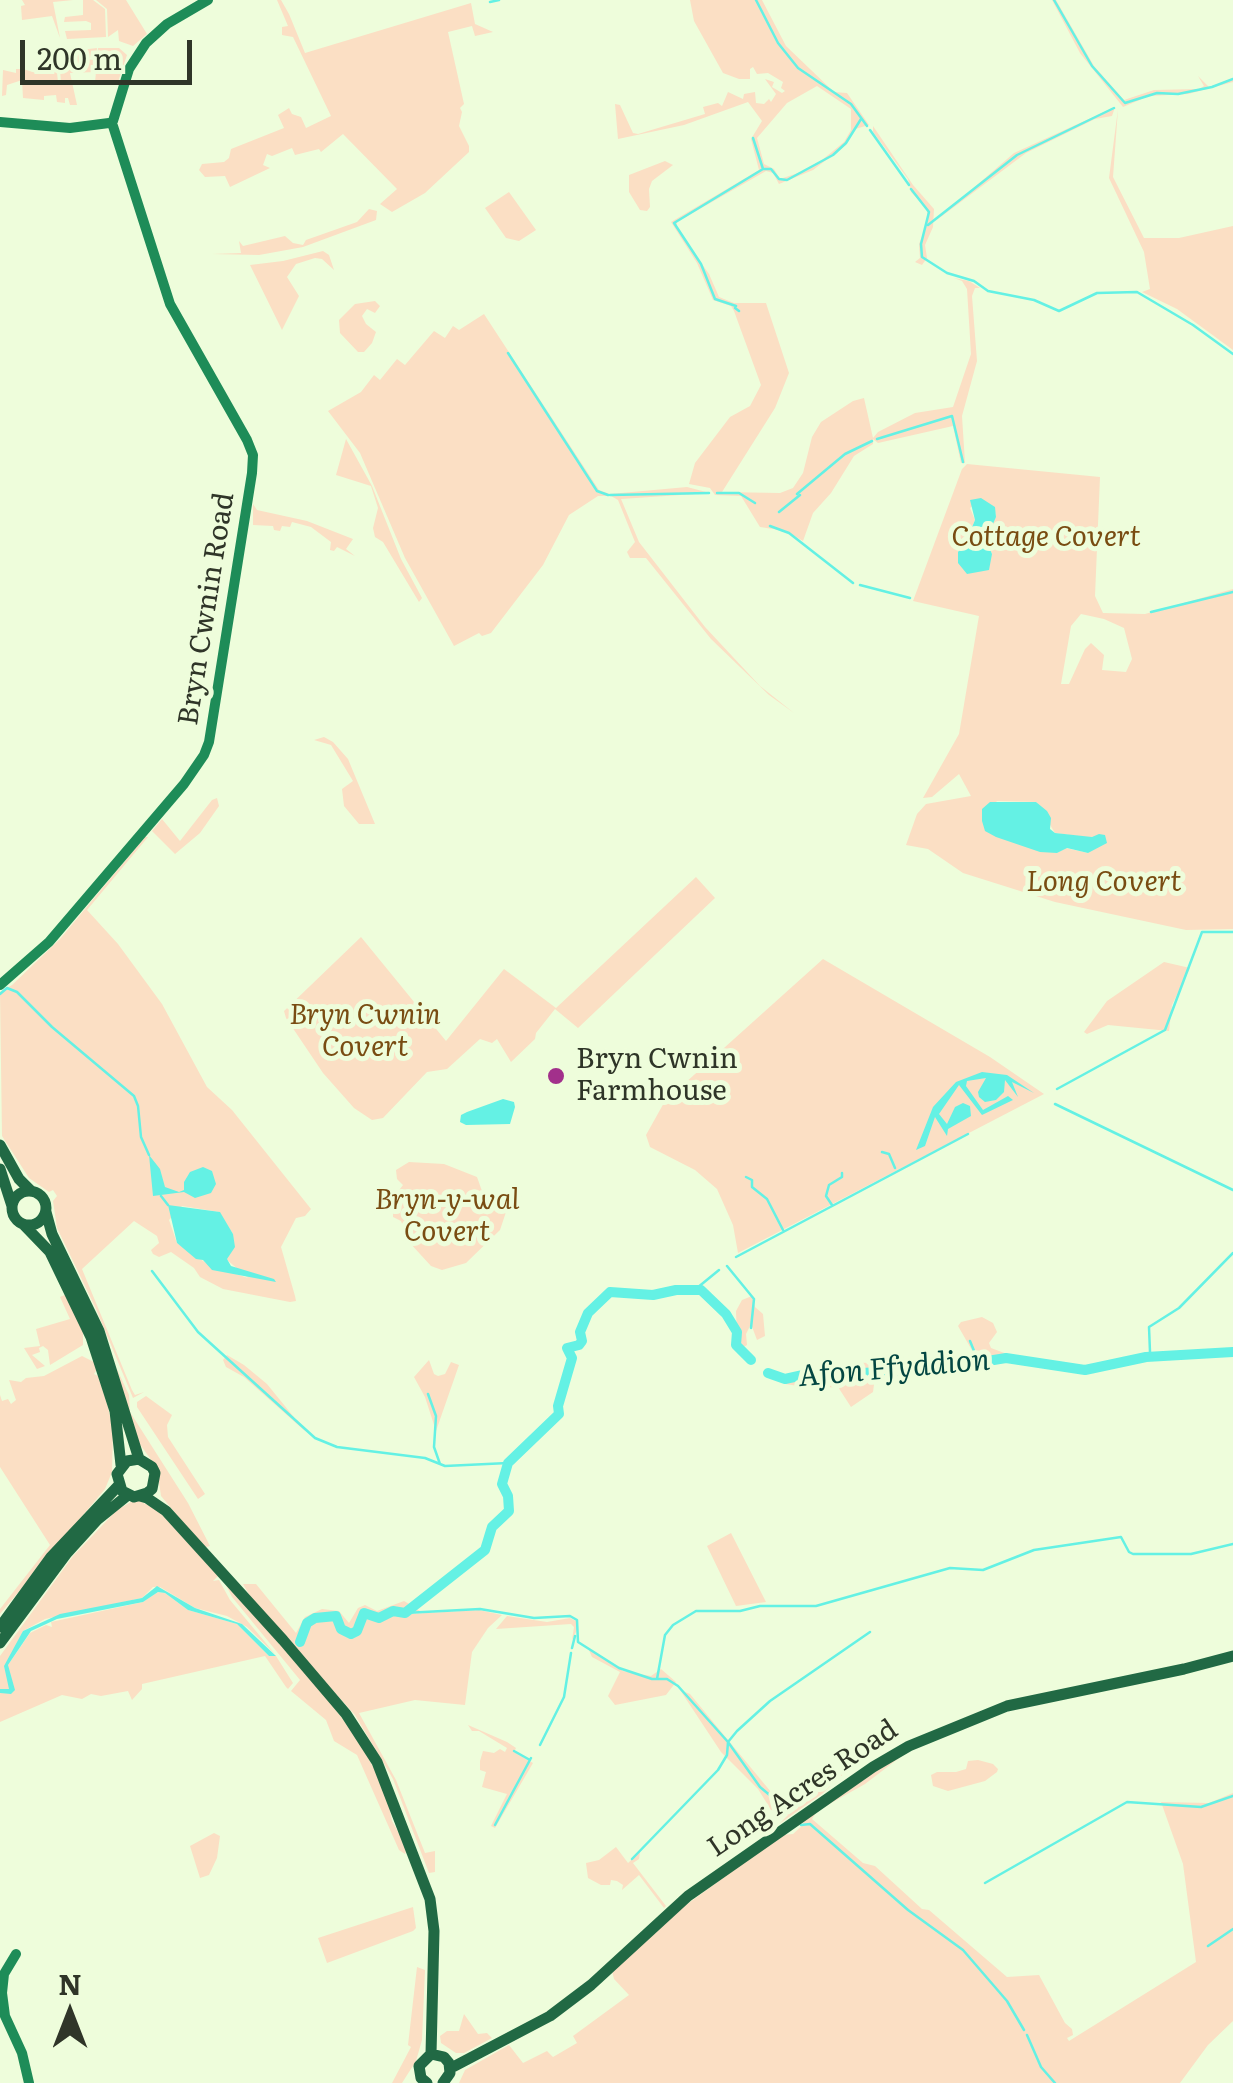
<!DOCTYPE html>
<html>
<head>
<meta charset="utf-8">
<style>
	body { margin:0 }
	#map { position:relative; width:1233px; height:2083px; overflow:hidden; background:#eefddb; font-family:Literata,serif }
	canvas { display:block }
	.north { position:absolute; left:20px; top:1963px; width:100px; height:100px; -webkit-text-stroke:8px #eefddb; paint-order:stroke; rotate:0deg; font-size:28px; font-weight:700; line-height:40px; text-align:center; color:#2f3528 }
	.north::after { content:''; display:block; margin:auto; width:35px; height:45px; background:#2f3528; clip-path:polygon(50% 0,100% 100%,50% 72%,0 100%) }
	.scale { position:absolute; left:20px; top:40px; width:172px; height:45px; box-sizing:border-box; border:5px solid #2f3528; border-top:0; padding-left:12px; font-size:30px; line-height:35px; white-space:nowrap; color:#2f3528; -webkit-text-stroke:8px #eefddb; paint-order:stroke }
</style>
</head>
<body>
<div id="map">
<canvas width="1233" height="2083"></canvas>
<div class="north">N</div>
<div class="scale">200 m</div>
</div>
<script>
const context = document.querySelector('canvas').getContext('2d');
context.lineJoin = 'round';
function fillPath(path, color) { context.fillStyle = color; context.fill(path, 'evenodd'); }
const toPath = rows => new Path2D(rows.map(r => 'M' + r).join(''));
function stroke(path, color, width, dash) { context.strokeStyle = color; context.lineWidth = width; context.lineCap = dash ? 'butt' : 'round'; context.setLineDash(dash || []); context.stroke(path); }
function label(font, color, halo, rows, align = 'center') {
  context.font = font + ' Literata,serif'; context.lineWidth = 10; context.setLineDash([]); context.textBaseline = 'middle'; context.strokeStyle = halo; context.fillStyle = color; for (const [text, x, y, turn = 0] of rows) {
    context.save(); context.translate(x, y); context.rotate((+turn || 0) * Math.PI / 180); context.textAlign = isNaN(turn) ? turn : align; if (halo) context.strokeText(text, 0, 0); context.fillText(text, 0, 0); context.restore();
  }
}
fillPath(toPath([
	[22,0,73,0,53,2,60,38,52,16,22,20,21,6,25,5],
	[83,0,93,0,105,9,106,37,67,39,65,31,91,30,91,23,86,21,64,22,65,17,83,15],
	[96,0,126,0,147,34,133,46,119,41,118,30,108,37,107,9],
	[277,0,281,0,289,14,305,53,471,3,475,24,493,32,475,36,472,26,448,32,464,104,460,108,462,112,459,126,469,146,469,152,425,193,392,212,380,204,397,189,343,134,321,152,319,149,295,155,292,148,272,156,267,154,263,165,270,168,230,187,225,176,205,177,199,170,202,164,224,162,229,158,231,149,284,128,278,115,289,108,292,114,301,117,306,128,331,116,293,37,282,35,282,27,288,26],
	[690,0,762,0,786,46,834,92,847,93,869,125,855,129,846,145,813,170,779,184,773,173,766,171,677,222,677,228,709,274,719,297,734,303,766,303,789,373,775,408,722,492,780,493,793,488,803,473,812,437,821,422,853,401,864,398,873,438,878,432,915,413,953,407,971,354,967,289,962,281,954,278,969,281,980,288,975,288,972,296,977,361,962,416,965,463,961,463,953,426,878,443,873,439,873,444,854,456,831,493,813,513,803,541,786,531,760,527,741,496,715,495,710,488,689,484,695,463,730,417,750,406,761,385,734,311,731,306,713,300,697,263,671,222,759,170,751,139,762,121,748,102,684,125,618,139,615,104,620,105,633,133,638,134,705,114,703,107,718,103,722,106,728,92,743,99,744,94,755,92,756,103,764,104,769,99,771,102,776,94,765,79,774,82,772,87,782,93,785,91,781,88,783,82,768,73,757,74,753,67,750,69,750,79,739,79,723,73,694,21],
	[817,86,851,109,851,130,844,142,822,160,804,171,780,179,774,169,764,164,757,138,787,103],
	[1052,0,1056,0,1094,66,1124,100,1154,90,1199,89,1204,86,1198,76,1209,87,1233,78,1233,82,1188,94,1149,96,1123,107,1080,53],
	[97,48,95,72,70,73,77,105,70,105,68,98,65,98,65,103,57,102,56,95,44,96,44,100,23,98,22,80,7,85,6,95,2,96,3,70,16,73,16,69,22,69,23,80,23,69,36,73,38,68,53,67,56,63,58,82,61,83,60,69,66,67,64,52],
	[98,48,119,48,127,55,118,82,95,83],
	[1115,107,1112,116,1095,119,1026,153,934,222,1014,153],
	[1118,109,1113,177,1144,238,1179,238,1233,226,1233,350,1177,309,1142,292,1150,289,1144,252,1109,178],
	[873,126,913,185,934,209,933,227,925,245,927,258,922,265,915,262,920,258,919,244,927,224,927,209,911,192,908,179,873,132],
	[665,161,673,165,652,181,649,189,650,207,647,211,640,210,629,192,629,175],
	[509,192,536,230,519,241,506,238,485,208],
	[369,209,377,211,376,220,303,247,259,255,212,254,241,253,239,241,243,246,285,236,293,243,303,245,306,240,357,222],
	[323,251,329,255,334,270,322,259,315,258,296,264,287,277,299,296,282,330,250,265,283,261],
	[375,301,380,306,375,313,367,309,362,316,366,324,376,332,372,343,364,352,358,352,340,333,339,320,355,304],
	[484,314,599,490,610,494,687,487,710,493,621,499,639,542,705,627,760,686,794,713,769,695,711,639,646,558,630,558,627,552,635,542,618,500,611,496,598,496,569,515,543,565,491,633,482,636,479,633,454,646,405,558,360,453,328,411,361,392,374,375,380,380,397,359,405,365,434,331,445,338,453,326,459,330],
	[346,439,372,486,401,559,422,598,419,602,383,542,375,537,373,528,378,508,371,486,336,475],
	[967,464,1100,477,1095,596,1103,613,1145,614,1233,589,1233,929,1186,930,1055,902,963,873,928,849,906,845,917,814,926,804,971,796,959,774,932,797,923,798,959,734,979,616,913,601,962,469],
	[981,499,994,507,996,516,986,540,992,554,958,563,958,552,966,542,975,520,970,508],
	[1081,614,1104,619,1124,628,1132,659,1126,672,1102,670,1104,655,1091,643,1085,649,1069,684,1061,684,1071,626],
	[996,801,1036,802,1055,833,1092,838,1105,835,1088,853,1066,848,1057,853],
	[253,504,257,510,307,521,353,539,346,549,355,556,337,547,334,551,330,550,331,542,311,527,292,522,290,527,282,526,280,531,274,530,273,526,253,525],
	[324,737,333,742,348,759,375,824,359,824,344,806,342,789,353,781,331,745,314,740],
	[217,798,219,806,200,833,175,854,152,831,162,819,180,841,212,800],
	[145,837,148,837,87,910,118,944,162,1004,207,1087,232,1110,311,1209,305,1216,296,1218,281,1247,295,1296,296,1301,290,1302,223,1289,200,1277,194,1268,171,1252,159,1257,153,1254,151,1250,159,1243,157,1236,134,1221,82,1269,132,1390,135,1395,144,1392,133,1398,96,1309,57,1228,53,1201,57,1196,53,1190,49,1192,29,1178,2,1136,0,992,12,985,60,939],
	[182,1206,219,1212,233,1234,232,1250,226,1259,248,1278,209,1265,177,1243,169,1220],
	[696,877,715,898,578,1028,555,1009,536,1033,535,1039,511,1062,497,1039,492,1043,480,1039,447,1069,427,1072,383,1118,372,1120,354,1108,323,1073,286,1018,284,1011,361,937,446,1041,504,969,556,1008],
	[823,959,990,1057,1044,1094,738,1253,733,1225,717,1189,695,1170,650,1147,646,1135,665,1101],
	[1164,962,1190,968,1172,1005,1169,1031,1108,1025,1087,1034,1084,1032,1107,1001],
	[409,1162,444,1164,477,1177,482,1191,506,1212,500,1230,466,1263,442,1270,431,1266,409,1242,401,1221,393,1217,393,1198,403,1185,397,1179,396,1170],
	[67,1294,83,1329,83,1345,50,1365,48,1350,43,1346,39,1348,40,1352,32,1355,45,1366,37,1369,24,1348,40,1346,36,1329,70,1319,60,1297],
	[752,1296,755,1307,763,1314,765,1336,757,1340,751,1324,746,1334,747,1345,742,1348,737,1342,736,1311,742,1300],
	[982,1317,993,1323,997,1332,989,1343,991,1348,1007,1354,1007,1360,978,1365,939,1361,922,1371,889,1371,875,1377,873,1392,851,1407,838,1387,812,1388,785,1384,786,1377,815,1368,846,1370,854,1363,917,1362,936,1356,977,1359,958,1326,961,1322],
	[227,1355,244,1365,267,1384,306,1432,244,1377,226,1367,223,1360],
	[82,1356,94,1362,97,1369,94,1374,98,1376,107,1403,113,1429,112,1472,105,1489,0,1614,0,1609,50,1545,0,1467,0,1395,2,1401,8,1399,11,1404,16,1400,9,1380,21,1382,26,1378,44,1376],
	[429,1360,434,1374,438,1376,445,1374,451,1362,459,1365,436,1431,425,1397,414,1377],
	[116,1367,129,1395,130,1412,188,1503,210,1546,206,1547,198,1540,161,1496,157,1468,136,1439],
	[146,1396,172,1415,167,1425,168,1437,205,1494,198,1499,137,1407,137,1402],
	[136,1499,159,1511,218,1576,213,1581,219,1580,230,1600,275,1654,247,1627,227,1616,195,1608,160,1587,153,1587,142,1598,45,1619,23,1631,8,1665,30,1633,46,1625,52,1627,51,1622,143,1602,158,1592,165,1593,188,1610,237,1624,269,1656,276,1656,293,1683,288,1689,286,1687,265,1656,142,1684,142,1689,132,1700,128,1691,101,1696,91,1694,82,1699,62,1695,0,1722,0,1656,73,1556,117,1510],
	[731,1533,766,1602,736,1606,707,1546],
	[223,1579,318,1686,359,1741,386,1791,392,1821,407,1848,405,1854,399,1850,357,1755,334,1741,326,1720,291,1691,300,1680,232,1597],
	[243,1584,256,1584,296,1633,305,1617,322,1609,339,1611,349,1623,358,1608,365,1605,377,1611,404,1601,411,1605,405,1611,392,1609,378,1617,365,1613,362,1614,379,1619,393,1612,408,1614,413,1607,420,1611,409,1614,479,1610,502,1615,488,1628,472,1652,465,1705,415,1700,359,1713,396,1780,425,1853,435,1851,435,1872,429,1873,393,1779,355,1715,254,1603],
	[507,1616,547,1622,570,1618,576,1621,578,1628,572,1640,574,1627,571,1624,496,1629],
	[588,1648,623,1671,651,1676,661,1669,676,1682,666,1695,615,1705,608,1696,620,1672,592,1657],
	[680,1690,690,1694,771,1792,793,1811,838,1772,853,1765,822,1794,779,1824,788,1815,771,1810,758,1789,721,1752],
	[468,1725,507,1742,516,1748,514,1752,533,1763,495,1828,491,1826,507,1794,482,1787,486,1772,480,1770,480,1761,483,1751,494,1753,500,1749,505,1752,507,1748,479,1731,472,1731],
	[907,1752,865,1784,817,1811,812,1819,863,1863,875,1866,922,1909,929,1910,1007,1977,1039,1975,1065,2023,1072,2029,1073,2035,1067,2038,1069,2041,1196,1962,1183,1864,1161,1802,1209,1803,1233,1793,1233,2021,1208,2045,1180,2083,459,2083,465,2070,509,2045,523,2063,547,2051,553,2057,577,2043,573,2036,629,1995,614,1979,612,1971,660,1924,782,1835,793,1834,804,1824,799,1821,833,1798],
	[978,1760,993,1764,998,1769,997,1772,985,1781,948,1791,933,1786,931,1775,937,1772,956,1772,966,1769,968,1761],
	[214,1833,220,1836,217,1858,209,1875,200,1878,190,1846],
	[616,1847,628,1863,640,1852,639,1859,633,1863,666,1906,664,1908,639,1875,622,1890,623,1885,617,1881,611,1880,610,1885,601,1885,588,1878,586,1863,599,1860],
	[413,1907,416,1928,413,1931,327,1963,318,1938],
	[417,1967,425,1970,422,2040,416,2061,402,2083,392,2083,411,2047,408,2045],
	[464,2014,478,2034,487,2033,492,2038,464,2053,456,2053,441,2043,440,2036,447,2031,459,2031]
]), '#fbdfc4');
fillPath(toPath([
	[981,498,995,507,996,517,986,540,992,554,989,570,967,574,958,563,958,552,966,542,975,520,970,500],
	[990,802,1036,802,1047,811,1051,818,1050,829,1055,833,1092,837,1099,834,1105,835,1107,843,1088,853,1067,848,1057,853,1040,852,996,837,985,831,982,821,982,809],
	[982,1072,1007,1075,1034,1093,1012,1082,1018,1097,1005,1080,1004,1092,996,1100,985,1102,979,1097,978,1092,986,1078,967,1081,966,1086,983,1110,1008,1096,1013,1100,982,1115,959,1085,939,1114,947,1124,955,1107,963,1103,970,1106,971,1116,948,1129,947,1136,935,1117,925,1146,916,1150,933,1107,956,1082],
	[503,1099,514,1102,515,1107,510,1124,466,1125,460,1122,461,1115,467,1112],
	[149,1155,160,1169,165,1187,179,1192,184,1190,184,1182,190,1172,203,1167,212,1171,216,1184,211,1193,195,1198,184,1192,153,1196],
	[168,1205,220,1212,233,1234,235,1247,227,1259,231,1266,274,1279,276,1282,212,1270,203,1260,196,1259,177,1243],
	[157,1586,195,1608,242,1624,276,1656,269,1656,237,1624,188,1610,165,1593,158,1592,143,1602,57,1619,31,1631,8,1665,15,1690,11,1694,0,1693,0,1689,9,1689,4,1666,23,1631,60,1614,142,1598]
]), '#64f1e4');
stroke(toPath([
	[756,0,778,43,798,68,851,104,867,126],
	[1054,0,1092,66,1125,103,1157,93,1178,94,1212,87,1233,79],
	[490,2,499,0],
	[870,130,909,185],
	[753,138,763,169,771,169,779,179,787,180,833,155,846,143,861,119],
	[911,189,929,212,921,244,922,257,947,273,974,281,988,291,1034,300,1059,311,1097,293,1137,292,1193,325,1233,354],
	[928,225,1017,155,1114,108],
	[736,306,715,299,701,264,674,223,763,169],
	[735,308,739,311],
	[508,353,597,491,608,495],
	[877,439,952,416,963,462],
	[717,493,739,493,755,503],
	[797,494,845,454,872,441],
	[610,495,709,493],
	[779,512,800,495],
	[770,526,789,533,853,583],
	[860,585,910,598],
	[1151,612,1233,592],
	[0,994,7,988,17,992,52,1027,134,1096,138,1106,141,1137,149,1155],
	[1057,1089,1165,1030,1202,932,1233,932],
	[1055,1104,1233,1190],
	[882,1152,889,1154,895,1168],
	[746,1177,752,1180,752,1187,767,1199,783,1230],
	[161,1196,168,1205],
	[832,1205,826,1196,829,1185,842,1177,842,1173],
	[736,1257,968,1134],
	[727,1266,754,1299,751,1328],
	[152,1271,198,1332,315,1438,337,1447,425,1458,445,1466,508,1463],
	[697,1288,719,1270],
	[970,1341,979,1363],
	[1146,1357,1150,1352,1149,1327,1179,1308,1233,1253],
	[428,1394,436,1416,434,1447,440,1464],
	[405,1613,480,1609,534,1618,570,1616,577,1620,578,1642,619,1668,652,1679,667,1679,678,1686,728,1742,760,1787,790,1812],
	[572,1648,575,1636],
	[657,1679,665,1635,673,1625,696,1611,740,1611,760,1606,816,1606,950,1568,983,1570,1034,1550,1121,1537,1129,1552,1133,1554,1191,1554,1233,1544],
	[540,1745,564,1697,571,1653],
	[514,1751,530,1760],
	[495,1825,531,1758],
	[801,1825,810,1824,908,1910,963,1950,1007,2001,1024,2030],
	[632,1859,718,1770,727,1755,728,1742,737,1731,770,1701,870,1632],
	[985,1883,1127,1802,1201,1807,1233,1796],
	[1208,1946,1233,1929],
	[1027,2035,1041,2067,1055,2083]
]), '#64f1e4', 2.5);
stroke(toPath([
	[768,1373,785,1379,821,1371,841,1374,922,1370,937,1360,969,1364,1006,1358,1085,1370,1146,1357,1233,1352],
	[300,1642,307,1623,315,1618,336,1616,341,1629,351,1634,357,1631,364,1613,379,1618,393,1611,405,1613,485,1550,492,1527,509,1511,508,1496,502,1484,508,1463,559,1414,558,1406,572,1358,567,1348,579,1345,582,1341,580,1332,588,1313,610,1292,653,1295,676,1290,701,1290,726,1314,737,1332,736,1345,751,1360]
]), '#64f1e4', 10);
stroke(toPath([
	[113,121,129,69,146,43,167,24,208,0],
	[0,122,70,128,109,123],
	[0,985,49,942,184,784,204,755,209,742,252,473,253,455,247,440,170,304,113,126],
	[16,1954,4,1974,2,1993,5,2016,22,2053,29,2083]
]), '#1e8c58', 10);
stroke(toPath([
	[0,1145,19,1179,31,1191],
	[0,1169,12,1206],
	'12 1208a17 17 0 1 1 34 0a17 17 0 1 1-34 0Z',
	[46,1212,52,1234,99,1331,139,1459,152,1467,155,1473,152,1489,147,1493,134,1497,122,1491,117,1474,127,1461,139,1459],
	[23,1224,50,1252,91,1337,115,1411,121,1465],
	[140,1496,147,1498,166,1511,283,1640,346,1714,377,1762,430,1899,434,1931,431,2054],
	[0,1627,51,1557,119,1485],
	[0,1643,67,1553,97,1520,128,1495],
	[451,2068,550,2016,591,1985,688,1896,873,1767,909,1746,1007,1706,1184,1669,1233,1656],
	[427,2083,421,2078,419,2066,431,2054,444,2057,449,2063,450,2073,443,2083]
]), '#216944', 11);
for (const [x, y, r, color] of [
	[556,1076,10,"#a2308b"]
]) { const dot = new Path2D(); dot.arc(x, y, r, 0, 2 * Math.PI); context.fillStyle = color; context.fill(dot); stroke(dot, '#eefddb', 4); }
label('italic 28px', '#794c12', '#eefddb', [
	["Cottage Covert",1046,538],
	["Long Covert",1104,883],
	["Bryn Cwnin",365,1016],
	["Covert",365,1048],
	["Bryn-y-wal",447,1201],
	["Covert",447,1233]
]);
label('28px', '#2f3528', '#eefddb', [
	["Bryn Cwnin Road",207,609,-81],
	["Long Acres Road",803,1789,-34]
]);
label('28px', '#2f3528', '#eefddb', [
	["Bryn Cwnin",576,1060],
	["Farmhouse",576,1092]
], 'left');
label('italic 30px', '#034642', '#eefddb', [
	["Afon Ffyddion",894,1369,-5]
]);
</script>
</body>
</html>
